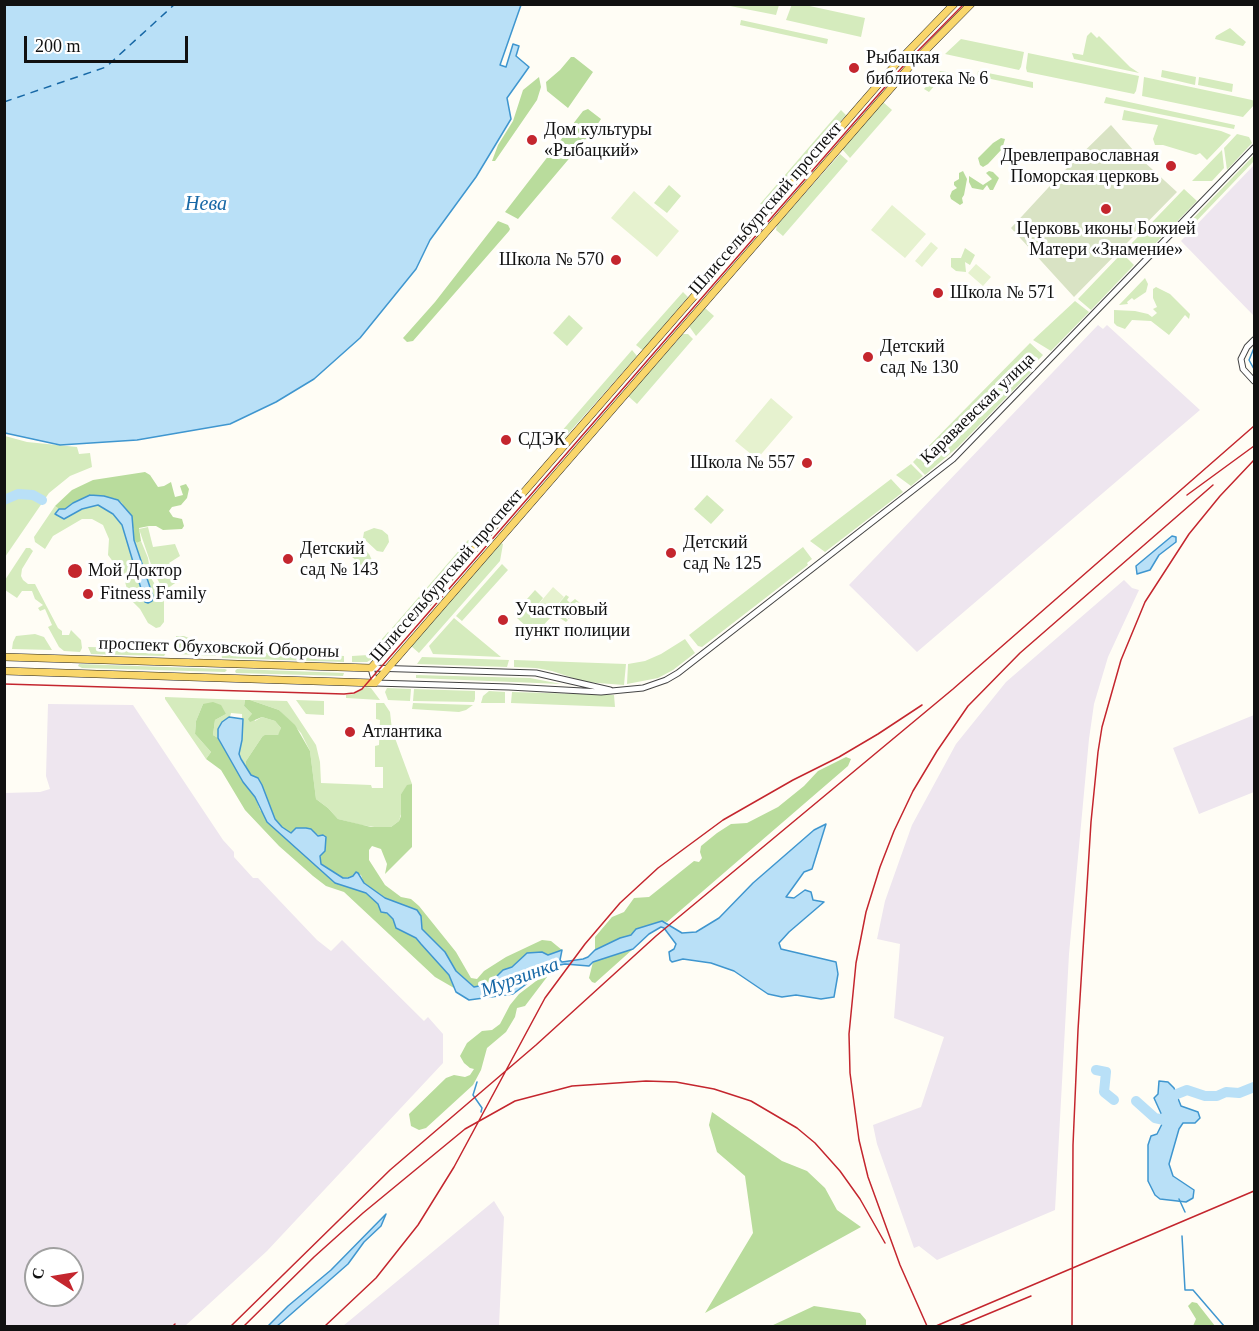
<!DOCTYPE html>
<html>
<head>
<meta charset="utf-8">
<style>
	body { margin:0 }
	#map { position:relative; width:1259px; height:1331px; overflow:hidden; background:#fffdf5; font-family:"Times New Roman",serif }
	canvas { display:block }
	.frame { position:absolute; inset:0; border:6px solid #111; pointer-events:none }
	.north { position:absolute; left:24px; top:1247px; width:60px; height:60px; box-sizing:border-box; background:#fff; border:2px solid #a0a0a0; border-radius:50%; rotate:282deg; font-size:16px; font-weight:700; line-height:24px; text-align:center; color:#111 }
	.north::after { content:''; display:block; margin:auto; width:21px; height:27px; background:#c4262e; clip-path:polygon(50% 0,100% 100%,50% 72%,0 100%) }
	.scale { position:absolute; left:24px; top:36px; width:164px; height:27px; box-sizing:border-box; border:3px solid #111; border-top:0; padding-left:8px; font-size:18px; line-height:21px; white-space:nowrap; color:#111; -webkit-text-stroke:4px #fff; paint-order:stroke }
</style>
</head>
<body>
<div id="map">
<canvas width="1259" height="1331"></canvas>
<div class="frame"></div>
<div class="north">С</div>
<div class="scale">200 m</div>
</div>
<script>
const context = document.querySelector('canvas').getContext('2d');
context.lineJoin = 'round';
function fillPath(path, color) { context.fillStyle = color; context.fill(path, 'evenodd'); }
const toPath = rows => new Path2D(rows.map(r => 'M' + r).join(''));
function stroke(path, color, width, dash) { context.strokeStyle = color; context.lineWidth = width; context.lineCap = dash ? 'butt' : 'round'; context.setLineDash(dash || []); context.stroke(path); }
function label(font, color, halo, rows, align = 'center') {
  context.font = font + ' "Times New Roman",serif'; context.lineWidth = 6; context.setLineDash([]); context.textBaseline = 'middle'; context.strokeStyle = halo; context.fillStyle = color; for (const [text, x, y, turn = 0] of rows) {
    context.save(); context.translate(x, y); context.rotate((+turn || 0) * Math.PI / 180); context.textAlign = isNaN(turn) ? turn : align; if (halo) context.strokeText(text, 0, 0); context.fillText(text, 0, 0); context.restore();
  }
}
fillPath(toPath([
	[1254,165,1254,313,1253,315,1181,241],
	[1098,325,1103,329,1107,325,1200,410,917,652,849,585],
	[1124,580,1132,588,1139,590,1108,657,1094,704,1089,739,1069,954,1055,1210,937,1260,919,1246,914,1248,877,1144,873,1125,921,1107,944,1037,894,1018,900,944,877,939,885,901,912,825,956,744,1006,682],
	[48,704,133,705,223,840,234,852,234,857,253,878,258,878,317,940,331,951,342,940,424,1021,428,1017,443,1034,443,1063,267,1251,185,1326,5,1326,5,793,40,792,50,789,46,776],
	[36,1259,72,1259,72,1295,36,1295],
	[1254,715,1254,792,1199,814,1173,748],
	[494,1201,504,1217,499,1326,343,1326]
]), '#eee6ef');
fillPath(toPath([
	[792,4,805,5,865,18,861,37,786,20],
	[725,5,779,5,776,15],
	[741,20,828,39,827,44,740,25],
	[1230,28,1246,42,1243,46,1215,39,1216,36],
	[1091,32,1097,38,1099,36,1130,67,1139,73,1074,59,1072,53,1083,55,1087,36],
	[961,39,1024,52,1021,67,1019,70,945,54],
	[1028,53,1139,76,1136,91,1134,94,1027,72,1026,68],
	[1162,70,1196,77,1195,85,1161,77],
	[940,71,953,73,949,87,936,84,929,92,924,89],
	[978,71,1033,82,1033,88,977,76],
	[1144,77,1252,100,1254,101,1254,105,1243,117,1142,96],
	[1199,77,1233,84,1232,92,1198,85],
	[1106,97,1235,125,1234,129,1104,103],
	[883,102,892,110,850,158,842,149],
	[841,110,846,115,768,206,760,204],
	[1124,110,1221,131,1231,135,1207,160,1200,153,1196,155,1163,145,1155,145,1153,139,1158,125,1122,120],
	[1237,134,1249,137,1252,143,1227,170,1224,148],
	[1222,150,1224,168,1212,181,1192,181],
	[840,154,848,161,783,236,776,230,777,225],
	[1254,155,1254,161,1185,233,1182,230],
	[669,185,681,196,667,213,654,203],
	[1184,189,1197,201,1143,256,1131,244],
	[965,248,975,255,970,265,965,262,966,272,956,271,951,267,951,258,961,258],
	[1122,253,1134,265,1091,310,1078,299],
	[1145,278,1148,284,1146,292,1134,300,1132,298,1127,302,1128,304,1119,305],
	[1156,287,1170,294,1190,314,1189,319,1185,315,1169,335,1151,321,1132,320,1125,329,1117,326,1114,323,1114,310,1135,311,1148,314,1152,317,1157,313,1153,309,1157,307,1153,298,1153,289],
	[683,292,688,297,643,350,641,349,636,345],
	[1075,301,1089,312,1051,351,1033,340],
	[705,308,714,316,696,336,689,326],
	[569,315,583,328,567,346,553,333],
	[683,334,688,334,693,339,637,404,628,396],
	[1030,343,1043,355,1031,368,1033,370,958,447,925,475,913,462],
	[632,350,637,356,559,444,554,440],
	[5,436,27,442,77,447,79,454,90,453,92,467,70,476,49,493,5,557],
	[911,464,923,476,911,486,896,475],
	[891,479,903,492,825,552,810,541],
	[707,495,724,510,711,524,694,509],
	[98,505,113,514,122,525,145,602,153,596,134,540,137,543,141,541,148,558,151,578,164,599,164,622,160,627,156,628,148,623,140,609,130,599,123,575,108,555,109,539,103,525,92,519,82,519,53,536,45,549,35,542,34,537,55,506,59,509,55,514],
	[148,527,153,547,175,544,180,556,169,563,179,577,178,581,164,591,154,573,139,529],
	[374,528,382,530,388,535,389,542,383,552,377,551,363,538,364,532],
	[468,540,474,545,397,633,392,628],
	[501,543,503,544,500,561,419,653,411,646],
	[356,545,362,547,369,554,372,560,371,566,368,567,361,565,351,556,350,549,351,546],
	[803,547,812,559,807,563,808,565,702,647,698,646,689,635],
	[26,548,30,548,33,551,22,569,21,576,23,580,28,584,35,584,58,628,62,631,62,635,69,635,71,630,81,640,82,648,80,652,64,651,59,647,48,627,52,625,45,609,40,611,38,608,43,605,35,599,32,591,22,591,17,598,5,590,5,580],
	[502,564,508,570,462,621,456,616],
	[535,590,543,598,537,606,548,615,555,608,568,620,566,622,557,616,551,617,538,631,534,633,529,629,533,623,528,628,517,618,517,611,518,610,521,611,519,608,526,600,529,602,527,599],
	[566,595,569,597,567,600,570,603,575,599,580,603,576,602,570,609,573,612,569,619,556,607],
	[454,618,501,657,433,654,429,646],
	[388,632,394,637,377,656,367,662,352,662,352,656,368,655],
	[35,634,44,637,52,650,12,649,13,642,16,636],
	[176,636,184,636,213,648,216,651,216,656,176,654],
	[685,639,695,653,673,670,658,678,627,684,628,664,645,661,661,654],
	[88,647,169,649,164,656,91,654],
	[221,651,344,656,344,662,222,658],
	[422,657,509,660,507,667,417,664],
	[514,660,626,664,624,685,585,682,552,671,536,668,514,667],
	[79,664,225,669,227,670,225,672,82,668,78,666],
	[237,669,344,673,343,676,236,673,235,671],
	[416,675,530,678,561,684,416,678],
	[366,687,371,688,380,700,346,698,346,695,354,694],
	[387,688,411,689,410,701,388,700,385,692],
	[414,689,475,691,475,699,474,702,413,701],
	[489,691,505,692,505,703,481,703,483,696],
	[512,692,614,695,615,707,511,703],
	[165,697,245,700,244,706,252,714,255,721,262,717,275,721,281,728,280,732,278,735,262,737,246,761,246,767,239,754,242,740,242,714,231,713,230,717,218,729,218,738,213,735,215,720,226,714,203,704,196,721,195,734,211,752,206,759,165,699],
	[250,700,287,701,316,745,320,762,321,783,371,785,372,788,383,788,383,767,375,767,375,746,379,745,380,720,376,719,376,703,384,703,390,712,392,730,412,784,407,786,401,794,402,811,399,821,391,827,381,828,361,825,338,819,328,808,316,799,310,751,301,733,279,710],
	[296,700,324,701,324,715,306,714],
	[413,703,473,705,466,710,459,712,412,709]
]), '#d5ebbd');
fillPath(toPath([
	[571,57,574,57,593,72,568,108,547,91,546,82,560,70],
	[539,77,541,87,537,100,495,161,492,161,498,145,513,121,523,90],
	[588,109,601,119,595,128,518,219,505,212,583,111],
	[1001,138,1005,139,1002,149,988,164,983,167,980,165,978,158,993,143],
	[963,171,967,179,964,195,962,198,963,203,960,205,951,199,950,196,952,191,957,188,954,185,954,182,959,179,959,173],
	[989,171,993,172,999,178,993,190,990,190,987,185,983,190,972,188,969,182,969,176,983,185,992,179,986,173],
	[498,221,508,225,510,229,509,231,413,341,407,342,403,338,435,302],
	[145,472,150,475,158,487,164,486,171,482,175,497,183,495,180,486,186,484,189,489,187,498,181,505,172,507,169,511,173,517,182,519,184,526,182,529,163,530,156,526,149,526,139,528,141,541,137,543,134,540,134,530,122,503,118,500,113,498,73,503,65,509,59,509,55,506,72,490,93,480],
	[245,700,250,700,279,710,295,725,310,751,316,799,328,808,338,819,371,827,391,827,399,821,401,816,401,794,407,785,412,784,412,847,385,874,387,864,381,849,372,846,369,850,369,860,385,885,401,897,411,899,419,906,456,952,471,978,477,979,484,971,506,957,542,940,551,941,562,950,548,955,527,953,512,967,503,970,489,984,474,987,456,971,445,952,422,929,422,922,417,910,385,898,364,883,361,875,355,873,353,876,343,878,320,863,320,856,325,851,320,836,313,832,294,831,291,833,282,827,275,819,262,785,258,778,251,775,246,767,246,761,262,737,265,735,278,735,281,728,275,721,262,717,250,722,248,719,252,714,244,706],
	[213,702,221,705,226,714,215,720,213,735,218,738,243,782,255,797,260,810,335,883,366,893,378,904,382,913,386,913,393,919,396,928,416,938,449,975,454,988,435,977,344,892,326,886,313,876,279,846,245,810,221,770,206,759,211,752,195,734,196,721,203,704],
	[846,757,851,759,848,766,667,922,662,921,636,929,631,935,620,938,595,950,595,937,612,917,624,912,634,898,649,897,694,861,699,862,702,858,700,852,701,846,717,833,731,824,747,823,778,807,804,786,818,771],
	[633,949,595,983,592,982,589,978,593,962],
	[544,975,547,977,525,1006,517,1008,515,1017,506,1032,487,1048,481,1070,473,1085,426,1128,419,1130,411,1126,409,1114,446,1078,454,1075,465,1077,470,1075,474,1069,470,1068,464,1063,460,1056,467,1043,482,1031,492,1030,500,1024,510,1005,519,994],
	[712,1112,782,1161,807,1171,825,1188,837,1210,861,1227,705,1313,753,1233,745,1176,717,1152,709,1125],
	[1192,1302,1197,1303,1215,1326,1193,1326,1196,1319,1188,1306],
	[814,1306,860,1313,866,1320,866,1326,771,1326]
]), '#b9dc9c');
fillPath(toPath([
	[1111,125,1141,159,1177,192,1074,297,1011,228,1060,175]
]), '#d9e3c4');
fillPath(toPath([
	[634,191,679,231,657,257,611,218],
	[892,205,926,234,905,258,871,230],
	[931,242,938,248,922,267,915,261],
	[976,264,991,277,983,286,968,273],
	[771,398,793,417,757,459,735,441],
	[553,587,564,597,548,615,537,606]
]), '#e6f2cf');
const water = toPath([
	[4,5,521,5,500,65,506,67,513,44,519,46,516,56,529,67,507,98,511,119,476,177,430,240,416,269,360,338,314,379,276,402,230,424,137,440,60,445,5,433,4,5],
	[90,495,104,496,118,500,132,516,134,540,153,596,152,601,148,603,145,602,122,525,113,514,98,505,82,509,64,519,55,514,59,509,65,509,73,503,90,495],
	[1172,536,1176,537,1176,542,1159,555,1150,570,1137,574,1136,566,1172,536],
	[229,717,243,719,242,740,239,754,241,759,251,775,258,778,262,785,275,819,282,827,291,833,296,828,306,828,311,829,318,836,323,835,326,837,325,851,320,856,321,864,343,878,348,878,353,876,356,872,358,873,364,883,385,898,417,910,421,916,422,929,445,952,456,971,474,987,489,984,503,970,512,967,527,953,542,952,548,955,562,950,560,960,562,962,583,959,588,957,595,950,620,938,631,935,636,929,662,921,682,933,696,932,719,918,753,883,814,830,826,824,812,869,804,872,786,897,794,898,805,890,811,892,813,900,824,902,789,932,779,943,781,949,836,962,838,974,834,997,821,999,796,995,782,997,768,994,734,971,711,963,683,959,672,962,670,960,669,952,674,949,676,944,664,928,661,927,649,934,633,949,593,962,589,966,565,964,549,967,513,994,469,1000,456,992,449,975,421,944,416,938,396,928,393,919,387,913,381,912,378,904,366,893,335,883,267,822,255,797,243,782,218,738,218,729,222,722,229,717],
	[1159,1081,1168,1082,1174,1088,1181,1106,1198,1112,1200,1118,1195,1123,1183,1123,1179,1129,1169,1164,1173,1176,1194,1190,1193,1198,1186,1202,1160,1199,1155,1195,1148,1181,1148,1145,1151,1136,1157,1134,1164,1120,1154,1098,1158,1094,1159,1081],
	[386,1214,381,1226,364,1242,348,1264,282,1322,277,1326,268,1326,288,1306,331,1270,386,1214]
]);
fillPath(water, '#b9e0f7');
stroke(water, '#3f96cf', 1.5);
stroke(toPath([
	[1254,348,1249,360,1254,369],
	[477,1082,473,1095,482,1108,481,1112],
	[1179,1199,1185,1212],
	[1182,1236,1185,1290,1193,1290,1224,1326]
]), '#3f96cf', 1.5);
stroke(toPath([
	[4,500,18,494,33,495,42,500],
	[1096,1070,1106,1072,1104,1092,1114,1100],
	[1136,1101,1155,1118,1164,1120,1173,1101,1172,1096,1187,1090,1205,1096,1217,1096,1226,1092,1239,1093,1254,1087]
]), '#b9e0f7', 10);
stroke(toPath([
	[4,102,106,67,175,4]
]), '#1768a6', 1.5, [8, 6]);
const minor = toPath([
	[1254,340,1247,347,1241,359,1243,369,1254,381],
	[610,690,536,673,371,668,375,683,509,687,601,692,643,688,666,680,678,673,953,459,1254,148]
]);
const major = toPath([
	[4,657,371,668,896,64,954,4],
	[4,671,375,683,911,65,971,4]
]);
stroke(minor, '#444', 7);
stroke(major, '#222', 8);
stroke(minor, '#fff', 5);
stroke(major, '#f9d66b', 7);
stroke(toPath([
	[4,684,344,694,354,693,362,689,905,64,964,4]
]), '#c4262e', 1.5);
stroke(toPath([
	[1187,495,1254,446],
	[173,1326,175,1324],
	[231,1326,390,1170,536,1045,656,936,953,689,1254,426],
	[244,1326,314,1257,363,1213,465,1129,515,1101,572,1086,646,1081,676,1082,714,1089,751,1101,797,1128,815,1143,840,1171,860,1199,885,1243],
	[325,1326,376,1278,418,1225,454,1167,545,998,585,944,620,903,658,868,723,820,793,780,839,757,878,734,922,705],
	[927,1326,900,1265,868,1177,859,1140,850,1073,849,1034,856,963,866,912,880,867,894,831,913,791,937,751,968,706,1020,653,1213,485],
	[936,1326,1254,1191],
	[959,1326,1031,1296],
	[1072,1326,1073,1145,1078,1030,1091,822,1098,752,1102,727,1121,660,1145,602,1189,534,1220,496,1254,460]
]), '#c4262e', 1.5);
for (const [x, y, r, color] of [
	[854,68,6,"#c4262e"],
	[532,140,6,"#c4262e"],
	[1171,166,6,"#c4262e"],
	[1106,209,6,"#c4262e"],
	[616,260,6,"#c4262e"],
	[938,293,6,"#c4262e"],
	[868,357,6,"#c4262e"],
	[506,440,6,"#c4262e"],
	[807,463,6,"#c4262e"],
	[671,553,6,"#c4262e"],
	[288,559,6,"#c4262e"],
	[75,571,8,"#c4262e"],
	[88,594,6,"#c4262e"],
	[503,620,6,"#c4262e"],
	[350,732,6,"#c4262e"]
]) { const dot = new Path2D(); dot.arc(x, y, r, 0, 2 * Math.PI); context.fillStyle = color; context.fill(dot); stroke(dot, '#fff', 2); }
label('18px', '#111', '#fff', [
	["Рыбацкая",866,58],
	["библиотека № 6",866,79],
	["Дом культуры",544,130],
	["«Рыбацкий»",544,151],
	["Древлеправославная",1159,156,"right"],
	["Поморская церковь",1159,177,"right"],
	["Церковь иконы Божией",1106,229,"center"],
	["Матери «Знамение»",1106,250,"center"],
	["Школа № 570",604,260,"right"],
	["Школа № 571",950,293],
	["Детский",880,347],
	["сад № 130",880,368],
	["СДЭК",518,440],
	["Школа № 557",795,463,"right"],
	["Детский",683,543],
	["сад № 125",683,564],
	["Детский",300,549],
	["сад № 143",300,570],
	["Мой Доктор",88,571],
	["Fitness Family",100,594],
	["Участковый",515,610],
	["пункт полиции",515,631],
	["Атлантика",362,732]
], 'left');
label('18px', '#111', '#fff', [
	["Шлиссельбургский проспект",766,209,-49],
	["Караваевская улица",978,409,-44],
	["Шлиссельбургский проспект",447,576,-49],
	["проспект Обуховской Обороны",219,648,2]
]);
label('italic 20px', '#1768a6', '#fff', [
	["Нева",206,205],
	["Мурзинка",520,978,-20]
]);
</script>
</body>
</html>
